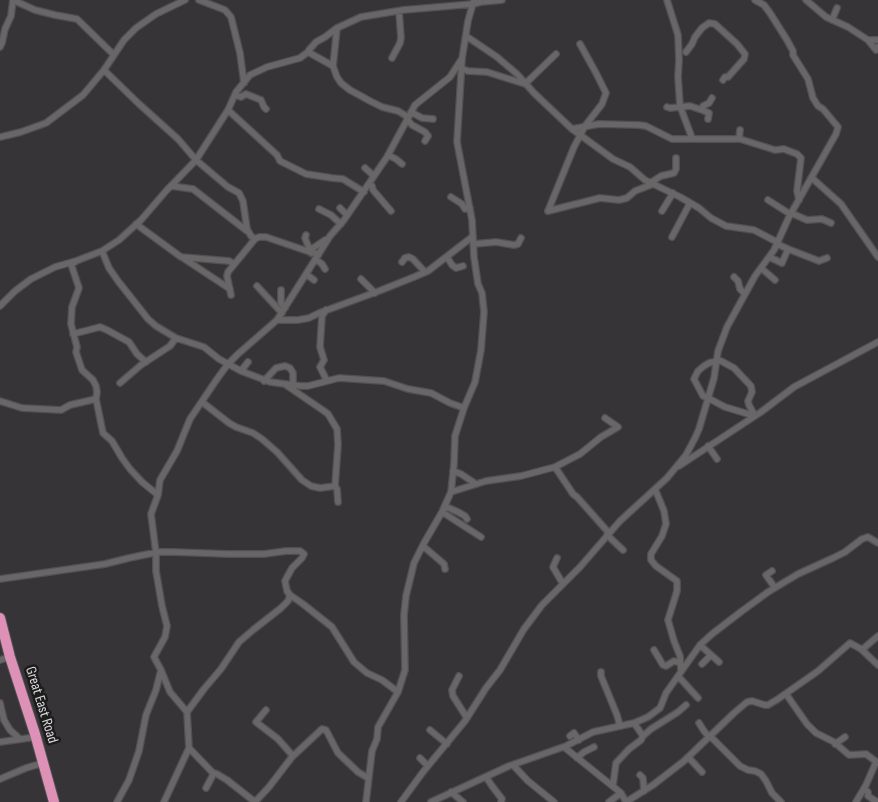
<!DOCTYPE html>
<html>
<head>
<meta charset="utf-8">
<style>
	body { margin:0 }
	canvas { display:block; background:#363436 }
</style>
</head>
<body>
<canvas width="878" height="802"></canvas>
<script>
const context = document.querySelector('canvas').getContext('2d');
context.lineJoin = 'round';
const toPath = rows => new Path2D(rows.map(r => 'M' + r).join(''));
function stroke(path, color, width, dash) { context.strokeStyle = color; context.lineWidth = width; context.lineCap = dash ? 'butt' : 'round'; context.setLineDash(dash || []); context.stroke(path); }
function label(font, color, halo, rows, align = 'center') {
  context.font = font + ' "Sofia Sans Condensed",sans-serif'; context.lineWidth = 5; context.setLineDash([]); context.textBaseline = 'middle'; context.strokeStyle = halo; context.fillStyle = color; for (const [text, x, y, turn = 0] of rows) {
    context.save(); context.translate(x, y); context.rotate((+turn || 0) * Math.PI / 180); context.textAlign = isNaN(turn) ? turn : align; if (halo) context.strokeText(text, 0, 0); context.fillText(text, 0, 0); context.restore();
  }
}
const street = toPath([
	[13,0,35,10,55,15,77,19,114,55],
	[199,0,225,10,231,17,240,53,244,83],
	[667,0,678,35,679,60,678,77,680,106,692,138],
	[806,0,826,17,848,27,868,40,878,40],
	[832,20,837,8],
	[337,28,333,66,337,77,341,83,350,90,370,101,382,107,398,111,408,117],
	[466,36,497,57,517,74,534,93,572,129,613,159,630,167,645,180,680,197,699,208,711,218,726,226,754,230,777,242],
	[868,40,876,50,878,47],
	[0,47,2,43,5,29,11,16,13,0],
	[308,52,333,66],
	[686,52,692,44,695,37,702,28,709,23,715,24,737,44,745,54,744,59,728,77,725,77,723,80],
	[392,58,400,43,401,38,399,11],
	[460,68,468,71,487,72,525,84,556,54],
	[104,70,138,103,178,139,196,160,228,187,239,193,243,201,247,229,251,236,255,239,259,237,266,237,310,252,319,254],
	[235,95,241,97,246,94,261,100,264,107,266,109],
	[667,107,670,108,690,106,702,110,703,106,709,103,712,98],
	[228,110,277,155,280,161,306,174,332,178,343,179,364,192],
	[702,110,709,113,708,119],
	[411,112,422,118,433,119],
	[407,119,412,125,425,132,428,136,425,141],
	[572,129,599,124,639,125,646,126,672,139,740,139,775,150,784,149,789,151,797,154,801,158,797,191,799,200],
	[0,137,21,132,46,123,83,95,104,70,124,40,136,28,156,14,185,0],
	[739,139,740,130],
	[388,155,396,159,402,164],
	[365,168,374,176],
	[812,178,841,204,878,257],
	[650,183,661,176,674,173,676,169,676,158],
	[171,186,193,189,247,231],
	[372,186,373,190,391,211],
	[451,197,462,204,465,209,470,208],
	[768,200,790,214],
	[340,208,347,215],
	[319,209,331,215,341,224],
	[548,211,574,147,585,126,602,104,606,93,596,73,580,44],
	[548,211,600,198,619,200,627,198,635,191,653,184],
	[662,211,673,193],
	[791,213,807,220,822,219,831,223],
	[136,224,181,257,229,261,234,264],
	[306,235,305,238,311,253],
	[672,237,690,203],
	[474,244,496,242,514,245,518,244,521,238],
	[788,249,819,261,827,258],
	[310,250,325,240],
	[102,251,109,268,118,281,148,319,156,326,176,338,204,347,219,359,241,371,270,382,301,386,308,386,339,378,384,381,408,389,431,393,450,403,464,408],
	[447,257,452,265,456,268,463,266],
	[769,257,782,263,788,249,777,244],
	[183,258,230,289],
	[315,259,322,264,325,269],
	[75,262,71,264,79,288,72,307,71,324,77,347,76,352,82,370,93,380,96,386,97,392,96,399,103,433,112,441,122,458,130,469,142,482,158,495],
	[402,262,405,258,409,257,413,259,425,272],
	[761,268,775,280],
	[306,274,314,280],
	[734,277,738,281,740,289,745,294],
	[361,279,375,293],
	[257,286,282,313],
	[281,290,281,303,285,308],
	[231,295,227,276,228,272,255,239],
	[0,306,15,291,31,279,55,267,76,261,102,251,119,240,141,220,166,191,196,160,228,110,236,92,250,75,267,67,300,58,308,52,309,50,316,42,325,37,337,28,361,17,403,10,473,4,481,2,502,0],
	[326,310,322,316,320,347,324,360,320,367,327,381],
	[277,320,298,320,309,318,319,313,379,291,414,277,428,271,472,237],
	[73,334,100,327,107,330,129,342,137,354,146,362],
	[717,361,721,361,734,368,751,386,752,392,748,401,749,405,755,416,725,407,708,398,703,396,694,379,698,371,704,366,709,363,717,361],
	[241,371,248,362],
	[264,381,276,368,285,366,290,368,293,373,293,385],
	[120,383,141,365,170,346,176,338],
	[286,385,324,411,328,414,337,429,338,445,335,486,337,489,338,502],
	[0,401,22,408,61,410,70,405,96,399],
	[202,402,229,423,236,427,253,433,262,439,277,452,302,480,311,486,320,488,335,486],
	[708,446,717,459],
	[679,466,761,412,794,387,878,342],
	[555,467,573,494,577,497,609,533],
	[453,471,461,474,476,484],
	[655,489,664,511,666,524,662,536,651,554,651,560,656,566,677,581,677,591,668,620,674,641,680,656,681,671],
	[451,492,486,481,521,476,555,467,580,454,601,437,618,427,605,418],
	[444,508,449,508,458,512,465,516,467,519],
	[442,512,481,537],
	[607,535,623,550],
	[423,546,444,564,445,569],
	[557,558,553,567,563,584],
	[772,571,766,575,775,588],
	[0,579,105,564,129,558,158,552,174,552,228,554,264,554,286,551,300,551,304,554,302,558,292,568,285,581,287,591,290,595,288,601,281,608,253,630,239,642,221,669,204,689,187,712,189,748,164,802],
	[290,595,303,604,332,627,354,662,367,673,382,680,398,692],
	[700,645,719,662],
	[861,649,878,665],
	[654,650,663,665,666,666,674,661,680,663],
	[0,660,10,657],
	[702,664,711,655],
	[601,672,601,676,617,715,620,726],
	[459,676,452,690,453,696,467,718],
	[678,676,698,698],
	[786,694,807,724,816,733,834,742,849,755,866,754,878,763],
	[0,703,4,720,10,730,20,739],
	[266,710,256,722,278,739,293,756],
	[187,712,170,692,161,670,154,657,165,637,167,626,162,606,156,571,156,553,151,514,158,495,160,480,177,451,190,419,217,379,228,364,238,354,277,320,330,236,344,220,387,157,415,105,450,77,461,60],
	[699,723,704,731,709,737],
	[430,730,447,744],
	[570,736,574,733,579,740],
	[643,736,651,729,678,712,686,705],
	[710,736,740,766,748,770,755,771,761,774,766,781,772,793,781,802],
	[0,742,36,737],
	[835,744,845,737],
	[564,747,621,793,626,802,653,785,684,761,734,713,747,702,752,701,765,705,768,705,778,699,818,671,850,643,861,649,864,648,878,636],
	[189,748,213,773,217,774,227,780,255,802],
	[420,758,428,766],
	[577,758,584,752,594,747],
	[687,758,691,760,702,772],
	[513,765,528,781,554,802],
	[640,775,643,778,644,791],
	[486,777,492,786,502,799,501,802],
	[0,779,26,768,43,763],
	[613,785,616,763,629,749,641,740,643,736,634,723],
	[206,788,214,773],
	[864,789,868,792,868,796,877,802],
	[451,792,463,802],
	[117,802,129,780,139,751,146,715,156,690,161,670],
	[255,802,269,787,292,757,322,729,326,730,338,753,358,772,368,778],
	[366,802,372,751,377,739,378,727,398,692,405,670,404,615,406,596,414,563,424,543,442,512,451,492,454,464,455,436,464,408,475,382,481,350,484,312,482,293,478,284,474,257,472,220,457,142,462,59,468,21,474,0],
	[401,802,423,772,465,721,486,688,500,670,524,629,542,605,580,567,620,521,667,478,686,455,695,438,699,429,714,378,718,351,727,327,755,276,774,250,789,217,836,134,838,127,823,109,818,106,813,98,808,79,793,55,793,51,787,40,770,13,764,5,755,0],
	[431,802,509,766,566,746,593,732,634,723,648,717,660,708,666,693,700,645,712,634,742,611,768,592,798,574,833,558,845,552,862,539,868,537,878,543],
	[609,802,621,793],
	[856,802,866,785,876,762]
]);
const highway = toPath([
	[0,618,10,657,35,734,54,802]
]);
stroke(street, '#525052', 8);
stroke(highway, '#525052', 12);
stroke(street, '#696668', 5.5);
stroke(highway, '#dd91b7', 10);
label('15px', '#d7d5d7', '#1d1c1d', [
	["Great East Road",41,705,73]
]);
</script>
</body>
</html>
